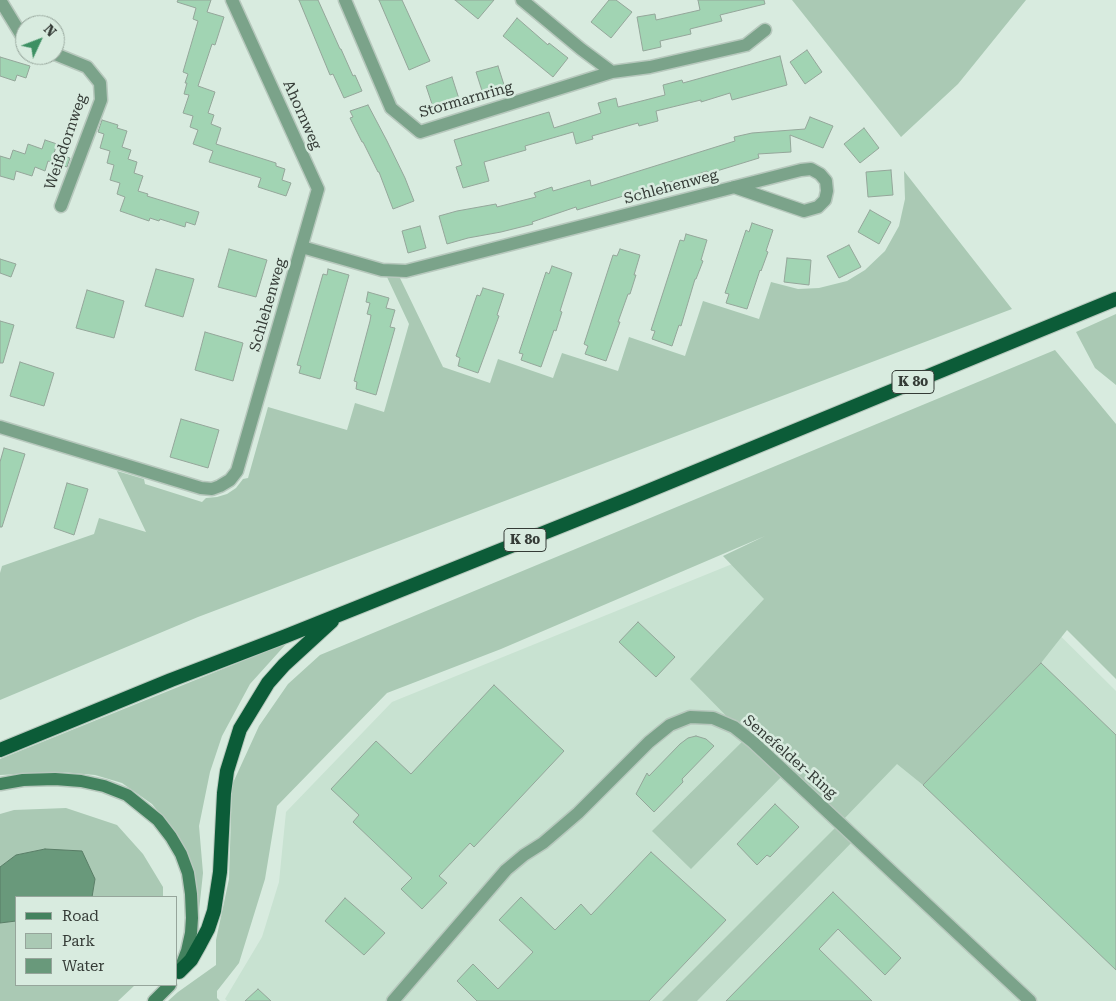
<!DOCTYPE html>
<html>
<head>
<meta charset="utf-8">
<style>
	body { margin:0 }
	#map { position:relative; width:1116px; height:1001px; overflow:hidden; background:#d8ebdf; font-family:"Roboto Serif",serif }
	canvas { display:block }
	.legend { position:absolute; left:15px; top:896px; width:162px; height:90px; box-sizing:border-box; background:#d8ebdf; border:1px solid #96a59b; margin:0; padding:6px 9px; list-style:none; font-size:15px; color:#343b36 }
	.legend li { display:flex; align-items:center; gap:10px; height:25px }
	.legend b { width:25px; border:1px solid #96a59b }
	.north { position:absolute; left:15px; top:15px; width:50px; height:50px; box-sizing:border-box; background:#d8ebdf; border:1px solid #96a59b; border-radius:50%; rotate:47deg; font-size:14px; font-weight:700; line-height:20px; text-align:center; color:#343b36 }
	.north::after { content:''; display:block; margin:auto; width:18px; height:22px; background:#3d9063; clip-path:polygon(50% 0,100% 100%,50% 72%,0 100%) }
</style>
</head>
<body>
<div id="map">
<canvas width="1116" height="1001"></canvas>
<ul class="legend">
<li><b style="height:6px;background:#43825e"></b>Road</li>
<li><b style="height:14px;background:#aac9b4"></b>Park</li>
<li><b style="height:14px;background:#69997b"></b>Water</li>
</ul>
<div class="north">N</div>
</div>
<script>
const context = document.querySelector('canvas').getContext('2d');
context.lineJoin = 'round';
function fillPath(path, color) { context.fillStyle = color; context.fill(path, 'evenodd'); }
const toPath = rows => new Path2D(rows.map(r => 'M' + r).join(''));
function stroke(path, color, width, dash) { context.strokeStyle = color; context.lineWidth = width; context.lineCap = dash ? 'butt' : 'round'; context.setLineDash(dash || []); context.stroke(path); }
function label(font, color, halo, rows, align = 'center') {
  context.font = font + ' "Roboto Serif",serif'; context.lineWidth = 5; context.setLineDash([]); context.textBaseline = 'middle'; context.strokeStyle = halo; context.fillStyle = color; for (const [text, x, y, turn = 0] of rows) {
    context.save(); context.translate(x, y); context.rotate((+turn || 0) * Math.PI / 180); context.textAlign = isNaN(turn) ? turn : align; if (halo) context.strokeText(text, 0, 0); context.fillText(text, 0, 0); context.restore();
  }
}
fillPath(toPath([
	[908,485,1116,691,1116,1001,227,1001,225,999,262,937,279,882,286,812,392,702,784,543]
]), '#c8e2d1');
fillPath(toPath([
	[792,0,1026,0,958,84,901,137],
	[904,171,1012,309,198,617,0,700,0,573,2,566,94,534,99,518,146,532,117,471,144,479,145,484,202,502,206,498,217,497,227,494,236,488,243,479,248,478,268,407,347,430,355,403,384,412,409,324,387,277,399,276,443,367,490,383,498,359,553,378,562,353,618,371,629,337,685,356,703,301,759,319,771,282,798,289,819,288,847,281,865,270,885,251,899,226,905,199],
	[1116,314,1116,385,1095,368,1076,332],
	[1055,350,1116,424,1116,679,1067,630,1041,663,923,785,897,764,840,823,856,838,697,1001,662,1001,840,823,786,772,691,869,652,831,747,737,690,679,764,599,723,556,765,536,501,649,387,693,277,806,265,879,239,963,217,991,217,998,220,1001,168,1001,178,992,216,965,216,940,229,879,232,785,259,726,288,684,320,655],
	[287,643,250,684,222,736,210,772,199,826,203,873,198,920,175,832,152,804,122,783,95,775,61,772,0,775,0,759],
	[66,808,117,825,143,854,163,887,163,897,92,897,95,879,45,849,16,855,0,867,0,814,14,810],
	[16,921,16,985,135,985,118,1001,0,1001,0,923]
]), '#aac9b4');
const water = toPath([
	[45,849,82,851,95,879,92,897,16,897,16,921,0,923,0,867,16,855,45,849]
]);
fillPath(water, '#69997b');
stroke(water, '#597d66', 1);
const building = toPath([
	[178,0,211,0,207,12,224,17,215,45,212,44,198,86,215,92,208,113,214,115,211,124,221,128,216,144,276,163,276,166,285,169,282,180,291,183,286,196,258,187,261,178,209,162,213,151,193,144,198,130,190,127,193,116,183,113,189,95,184,94,187,83,185,83,188,74,183,72,198,21,193,19,196,8,177,2,178,0],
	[299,0,318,0,340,49,341,49,353,76,355,75,362,91,344,98,333,74,330,75,299,0],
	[379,0,402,0,430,61,409,70,379,0],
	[455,0,494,0,478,19,455,0],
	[609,0,616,0,632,12,611,38,591,22,609,0],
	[698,0,764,0,765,4,720,15,722,21,690,29,691,34,660,41,661,47,643,51,637,17,655,14,656,20,700,10,698,0],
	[517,18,548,45,549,43,568,58,553,77,503,36,517,18],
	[807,50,822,72,805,84,790,62,807,50],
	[780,56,787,85,732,100,730,93,701,102,701,100,656,111,658,121,639,126,638,123,592,136,593,139,576,144,573,132,525,146,526,150,484,162,489,181,463,188,456,167,462,165,454,140,549,112,554,128,601,113,598,103,616,98,618,107,665,95,663,85,682,80,683,83,780,56],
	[0,57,30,66,26,78,17,75,15,81,0,76,0,57],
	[498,66,506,91,484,97,476,72,498,66],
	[452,77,460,102,434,110,426,86,452,77],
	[368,105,387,141,405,178,414,201,393,209,379,172,378,172,363,142,362,142,350,118,353,117,350,111,368,105],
	[810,117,833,126,823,148,790,135,791,152,758,154,759,158,707,174,707,171,674,183,673,181,577,210,576,207,532,222,533,224,501,232,468,238,447,244,439,216,457,211,496,204,497,207,536,197,534,193,552,187,553,191,590,180,591,186,735,141,734,137,752,133,805,129,810,117],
	[102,120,118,125,117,128,127,131,122,147,131,150,128,159,137,162,134,173,143,176,138,191,148,194,147,196,199,212,195,225,186,222,185,227,160,219,159,221,150,218,149,221,120,211,125,197,117,194,120,183,110,180,114,165,107,163,110,151,100,148,104,134,98,132,102,120],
	[864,128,879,148,860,163,844,144,864,128],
	[45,140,57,144,54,153,70,158,67,167,48,161,45,171,35,167,32,176,16,171,14,180,0,176,0,156,10,159,13,150,25,154,28,144,42,149,45,140],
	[891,170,893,195,868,197,866,172,891,170],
	[870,210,891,222,879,244,858,232,870,210],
	[752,223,773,230,766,251,768,252,761,271,760,270,747,309,726,303,729,294,725,293,746,230,749,232,752,223],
	[420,226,426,248,408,253,402,231,420,226],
	[686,234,707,240,701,260,703,261,696,279,695,279,681,326,679,325,672,346,652,339,655,331,651,330,680,240,684,241,686,234],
	[849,245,861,267,839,278,827,256,849,245],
	[229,249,267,260,256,297,218,287,229,249],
	[620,249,640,255,634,275,636,275,630,294,628,294,618,322,620,322,606,361,585,354,588,346,584,344,613,255,617,256,620,249],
	[787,258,811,260,809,285,784,282,787,258],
	[0,259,16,264,11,277,0,273,0,259],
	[552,266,572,273,560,311,562,312,556,331,554,330,541,367,521,360,523,354,519,353,546,272,549,274,552,266],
	[156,269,194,279,183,317,145,306,156,269],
	[328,269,349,275,320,379,299,373,301,366,297,365,323,274,327,275,328,269],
	[483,288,504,294,497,315,499,316,478,373,458,366,460,358,456,356,477,295,480,296,483,288],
	[87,290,124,301,114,338,76,328,87,290],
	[368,292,389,298,386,308,395,310,390,327,395,328,376,395,356,389,357,382,354,381,370,321,371,315,367,314,370,303,366,302,368,292],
	[0,321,14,325,3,363,0,363,0,321],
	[205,332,243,343,233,381,195,370,205,332],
	[20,362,54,373,44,406,10,396,20,362],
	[181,419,219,430,208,468,170,457,181,419],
	[4,448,25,454,2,527,0,527,0,462,4,448],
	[67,483,88,489,74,535,54,528,67,483],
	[638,622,675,657,656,677,619,642,638,622],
	[1041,663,1116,735,1116,970,923,785,1041,663],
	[494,685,564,751,474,847,470,843,439,876,447,883,422,909,401,889,412,878,353,822,359,815,331,789,376,741,411,774,494,685],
	[696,736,706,739,714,746,682,779,683,782,654,812,636,794,647,773,649,776,680,744,688,738,696,736],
	[775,804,799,827,770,857,767,855,757,865,737,844,775,804],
	[651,852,726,920,649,1001,477,1001,457,981,473,964,498,989,533,952,499,920,521,897,555,930,581,904,591,915,651,852],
	[833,892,901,958,885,975,838,929,819,949,872,1001,726,1001,833,892],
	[345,898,385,933,364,955,325,921,345,898],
	[258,989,271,1001,245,1001,258,989]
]);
fillPath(building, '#a1d4b3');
stroke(building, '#94a69a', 1);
const minor = toPath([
	[0,0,25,41],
	[345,0,391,108,420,132,612,72],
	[522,0,581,49,612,72,650,67,746,45,765,30],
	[55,54,87,67,100,83,101,100,61,206],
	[302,247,382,270,406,271,801,170,811,169,820,174,826,181,827,191,825,200,818,207,804,211,734,187],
	[0,427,201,488,212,489,220,486,230,480,237,471,318,189,232,0],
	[393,1001,506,870,524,855,543,843,578,813,649,742,670,725,690,717,713,718,734,727,753,742,1030,1001]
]);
const secondary = toPath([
	[0,784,23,780,55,779,81,781,104,786,127,795,158,820,171,837,181,854,188,873,191,894,192,918,191,933,187,951,179,972],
	[154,1001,170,985]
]);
const trunk = toPath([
	[0,750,171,680,286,636,631,498,1116,299],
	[179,972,191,960,200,944,208,929,214,911,220,872,224,793,227,771,240,729,268,683,284,665,332,621]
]);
stroke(minor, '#b7c8bd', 15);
stroke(secondary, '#b7c8bd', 15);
stroke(trunk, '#b7c8bd', 16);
stroke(minor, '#7ba38a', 12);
stroke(secondary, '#43825e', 12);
stroke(trunk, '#0c5c38', 14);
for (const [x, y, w] of [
	[913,382,42],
	[525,540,42]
]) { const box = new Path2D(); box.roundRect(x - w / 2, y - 11.5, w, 23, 4); context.fillStyle = '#d8ebdf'; context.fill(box); stroke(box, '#343b36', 1); }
label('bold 14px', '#343b36', null, [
	["K 80",913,382],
	["K 80",525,540]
]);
label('15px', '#343b36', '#d8ebdf', [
	["Stormarnring",466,100,-16],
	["Ahornweg",302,115,66],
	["Weißdornweg",66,142,-71],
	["Schlehenweg",671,187,-15],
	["Schlehenweg",268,305,-74],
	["Senefelder-Ring",790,757,41]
]);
</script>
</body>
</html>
